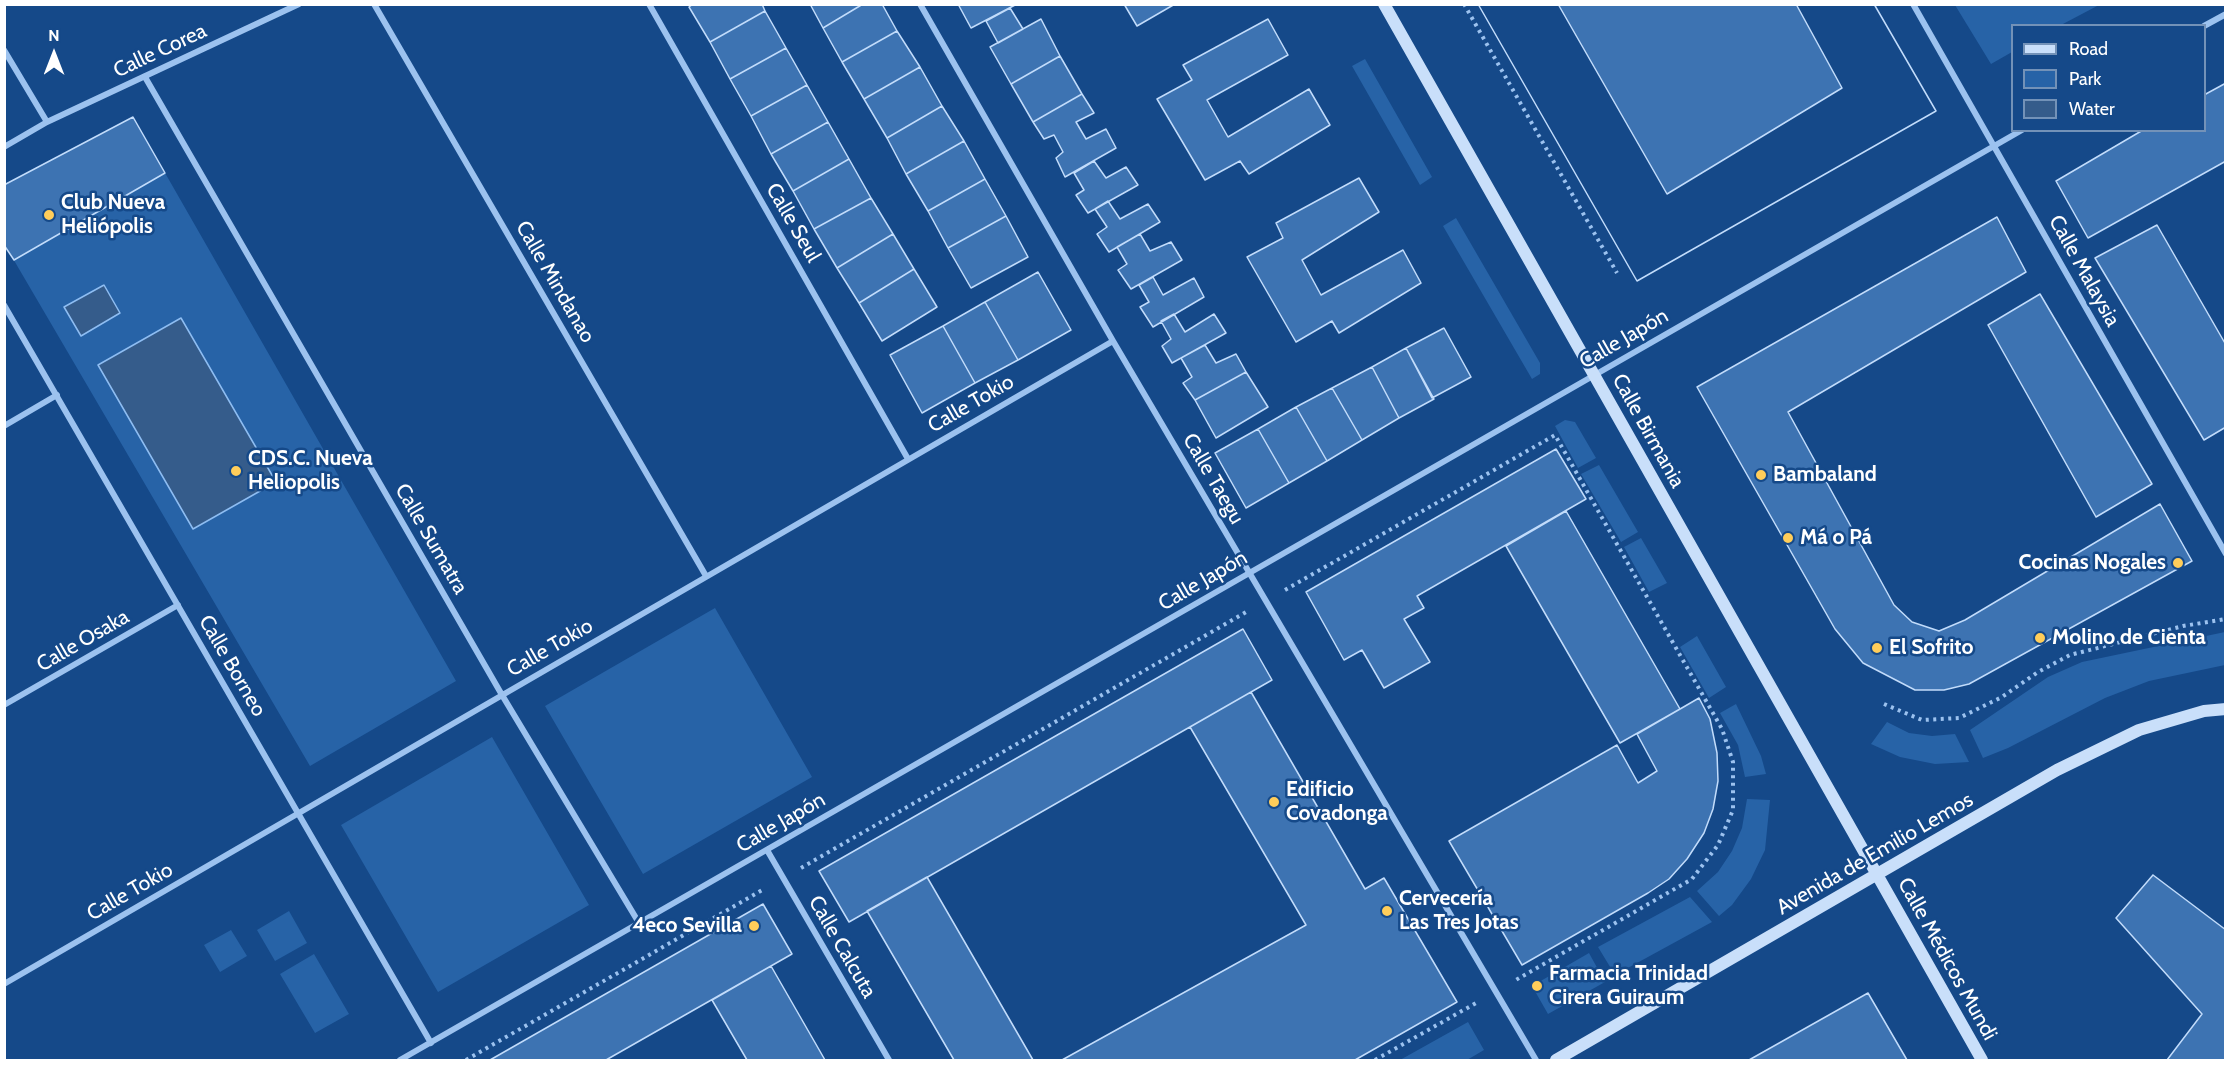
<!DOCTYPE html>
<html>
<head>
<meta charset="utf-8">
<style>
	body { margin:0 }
	#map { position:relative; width:2230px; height:1065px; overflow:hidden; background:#154989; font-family:Cabin,sans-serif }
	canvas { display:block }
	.frame { position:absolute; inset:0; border:6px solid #fff; pointer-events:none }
	.legend { position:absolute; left:2011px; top:24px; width:195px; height:108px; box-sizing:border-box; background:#154989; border:2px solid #7392b8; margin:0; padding:8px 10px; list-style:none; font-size:18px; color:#fff }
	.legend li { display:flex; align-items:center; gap:12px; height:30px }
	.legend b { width:30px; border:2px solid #7392b8 }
	.north { position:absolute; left:24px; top:24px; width:60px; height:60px; -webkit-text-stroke:4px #154989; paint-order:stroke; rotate:0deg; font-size:16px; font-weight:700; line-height:24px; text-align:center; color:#fff }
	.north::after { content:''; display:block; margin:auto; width:21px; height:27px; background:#fff; clip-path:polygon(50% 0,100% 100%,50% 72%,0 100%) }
</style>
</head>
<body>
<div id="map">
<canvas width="2230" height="1065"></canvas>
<div class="frame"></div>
<ul class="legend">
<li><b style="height:8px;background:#c9dffa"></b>Road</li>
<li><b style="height:16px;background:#2763a7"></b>Park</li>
<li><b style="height:16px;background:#355c8b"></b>Water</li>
</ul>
<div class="north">N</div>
</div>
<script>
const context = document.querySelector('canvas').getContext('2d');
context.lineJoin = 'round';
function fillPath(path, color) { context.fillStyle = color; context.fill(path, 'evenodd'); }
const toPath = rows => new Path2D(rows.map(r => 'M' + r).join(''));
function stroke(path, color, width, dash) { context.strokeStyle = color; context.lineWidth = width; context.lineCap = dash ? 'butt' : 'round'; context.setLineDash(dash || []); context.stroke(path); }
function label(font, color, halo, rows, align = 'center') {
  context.font = font + ' Cabin,sans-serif'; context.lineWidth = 5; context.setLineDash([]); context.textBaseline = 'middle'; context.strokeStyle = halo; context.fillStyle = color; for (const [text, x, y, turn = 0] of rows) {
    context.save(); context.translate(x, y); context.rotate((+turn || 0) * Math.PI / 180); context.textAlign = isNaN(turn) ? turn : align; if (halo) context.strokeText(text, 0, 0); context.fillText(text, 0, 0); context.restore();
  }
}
fillPath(toPath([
	[1955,5,2099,5,2061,25,2012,26,2012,52,1991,64],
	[1365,59,1432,177,1420,185,1352,66],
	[133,117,456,681,310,766,5,245,4,185],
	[1456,218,1540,363,1540,374,1532,379,1443,226],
	[1565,420,1575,422,1596,458,1578,468,1555,426],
	[1599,465,1638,532,1621,542,1581,474],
	[1641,538,1667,583,1649,592,1624,547],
	[715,608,812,777,643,874,545,706],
	[2225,632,2225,665,2149,681,2105,698,2008,748,1983,758,1970,730,2048,677,2082,662],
	[1697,636,1726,687,1709,698,1680,647],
	[1736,704,1761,756,1766,774,1745,777,1738,745,1720,713],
	[1887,722,1909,733,1932,736,1955,734,1969,762,1935,764,1900,757,1871,744],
	[492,737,589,905,438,992,341,825],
	[1747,799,1770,800,1765,850,1751,879,1732,905,1719,916,1697,891,1718,872,1732,851,1742,828],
	[1690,897,1712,922,1615,975,1598,947],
	[289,911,307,943,275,961,257,930],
	[231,930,247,956,220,972,204,945],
	[1589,953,1605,982,1548,1014,1532,986],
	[314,954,349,1014,315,1033,280,974],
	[1468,1022,1484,1050,1467,1060,1400,1060]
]), '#2763a7');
const water = toPath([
	[104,285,120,313,81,336,64,307,104,285],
	[181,318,276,482,193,529,98,365,181,318]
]);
fillPath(water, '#355c8b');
stroke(water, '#8ebdf2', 1.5);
const building = toPath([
	[693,4,762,4,765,11,710,42,689,7,693,4],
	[810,4,863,4,823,28,810,4],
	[863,4,882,4,897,31,842,62,823,28,863,4],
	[958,4,1017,4,971,28,958,4],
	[1124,4,1175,4,1137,26,1124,4],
	[1478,4,1558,4,1667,194,1842,88,1796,4,1874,4,1936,111,1637,281,1478,4],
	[1478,4,1874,4,1936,111,1637,281,1478,4],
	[1010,8,1023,29,998,43,986,21,1010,8],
	[765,11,786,48,730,79,710,42,765,11],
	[1041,19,1060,56,1011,84,990,47,1041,19],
	[1268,19,1288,55,1207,100,1228,137,1309,89,1330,125,1249,174,1240,161,1205,180,1157,99,1192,80,1183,65,1268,19],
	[897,31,920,67,864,99,842,62,897,31],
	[786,48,807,85,751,116,730,79,786,48],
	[1060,56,1082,94,1033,122,1011,84,1060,56],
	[920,67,942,106,887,138,864,99,920,67],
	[2226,83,2226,161,2088,238,2056,181,2143,130,2204,130,2204,95,2226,83],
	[807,85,828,122,771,154,751,116,807,85],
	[1082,94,1094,113,1076,122,1086,139,1106,129,1116,148,1065,177,1056,158,1063,152,1054,135,1044,139,1033,122,1082,94],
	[942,106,964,141,906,174,887,138,942,106],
	[133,117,165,173,14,260,4,245,4,185,133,117],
	[828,122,849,159,793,191,771,154,828,122],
	[964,141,985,179,928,211,906,174,964,141],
	[849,159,871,198,814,229,793,191,849,159],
	[1094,161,1106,178,1126,167,1138,185,1088,213,1076,195,1084,190,1074,173,1094,161],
	[1359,178,1379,212,1302,260,1321,295,1403,250,1421,283,1339,333,1332,321,1296,342,1247,257,1283,238,1276,223,1359,178],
	[985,179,1006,216,948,248,928,211,985,179],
	[871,198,893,234,837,268,814,229,871,198],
	[1108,201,1120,219,1148,204,1160,222,1109,252,1097,234,1107,227,1095,209,1108,201],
	[1006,216,1028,257,971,288,948,248,1006,216],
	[1997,217,2026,272,1788,412,1894,605,1912,622,1939,631,1965,620,2160,504,2192,561,1969,684,1944,690,1915,690,1863,663,1835,629,1697,387,1997,217],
	[2157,225,2226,345,2226,427,2204,440,2095,258,2157,225],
	[893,234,914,269,859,303,837,268,893,234],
	[1140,234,1150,251,1171,242,1182,260,1131,289,1118,270,1127,264,1117,247,1140,234],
	[914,269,937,307,882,341,859,303,914,269],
	[1038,272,1071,330,1018,360,985,302,1038,272],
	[1153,277,1163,295,1194,278,1204,297,1153,327,1140,307,1149,302,1139,285,1153,277],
	[2040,294,2152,484,2096,517,1988,325,2040,294],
	[985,302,1018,360,975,383,943,326,985,302],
	[1174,314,1185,332,1214,314,1226,333,1172,363,1162,346,1171,339,1161,321,1174,314],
	[943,326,975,383,922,413,890,355,943,326],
	[1444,328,1471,377,1432,398,1406,348,1444,328],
	[1205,345,1216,363,1236,354,1246,372,1195,400,1183,383,1192,377,1181,358,1205,345],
	[1406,348,1434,399,1399,418,1372,367,1406,348],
	[1372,367,1399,418,1362,440,1332,388,1372,367],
	[1246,372,1268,407,1216,438,1195,400,1246,372],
	[1332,388,1362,440,1327,461,1296,407,1332,388],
	[1296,407,1327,461,1289,483,1258,429,1296,407],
	[1258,429,1289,483,1246,508,1215,453,1258,429],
	[1556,449,1586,499,1417,596,1424,608,1404,619,1430,662,1384,688,1362,650,1344,660,1306,592,1556,449],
	[1566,511,1680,709,1620,743,1506,546,1566,511],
	[1243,629,1272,680,849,922,819,871,1243,629],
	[1251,692,1365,889,1384,878,1457,1002,1355,1060,1062,1060,1306,925,1190,727,1251,692],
	[1699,698,1710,719,1717,753,1718,781,1713,809,1704,833,1687,859,1669,879,1648,893,1522,965,1449,841,1617,745,1638,783,1657,771,1637,734,1699,698],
	[2153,875,2226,930,2226,1060,2167,1060,2202,1014,2116,918,2153,875],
	[927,877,1033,1060,954,1060,867,911,927,877],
	[763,904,792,954,606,1060,490,1060,763,904],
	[771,966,825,1060,747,1060,712,1000,771,966],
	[1868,993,1907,1060,1749,1060,1868,993]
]);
fillPath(building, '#3d73b2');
stroke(building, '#c2dcfb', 1.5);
stroke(toPath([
	[1464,4,1617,273],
	[1285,590,1555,435,1722,729,1733,762,1733,810,1718,845,1692,879,1514,981],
	[1884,704,1922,720,1959,718,2002,697,2038,672,2070,655,2183,626,2226,619],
	[801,868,1248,611],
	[466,1060,764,889],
	[1375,1060,1476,1003]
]), '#9cc2ef', 4, [3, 4.5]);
stroke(toPath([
	[374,4,706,576],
	[649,4,908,459],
	[920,4,1113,341,1536,1060],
	[1913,4,2226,554],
	[2204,26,2226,14],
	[4,50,47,122],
	[145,77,502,695,639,923],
	[4,147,47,122,299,4],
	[4,305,431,1043],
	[4,426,57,395],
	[4,705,178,605],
	[767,850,889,1060],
	[4,984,1113,341],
	[400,1060,2022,130]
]), '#9cc2ef', 6);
stroke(toPath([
	[1384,4,1982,1060],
	[1556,1060,2057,770,2139,730,2204,711,2226,709]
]), '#c9dffa', 12);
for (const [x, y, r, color] of [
	[49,215,6,"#ffcd5a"],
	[236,471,6,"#ffcd5a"],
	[1761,475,6,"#ffcd5a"],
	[1788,538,6,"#ffcd5a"],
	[2178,563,6,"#ffcd5a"],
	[2040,638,6,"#ffcd5a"],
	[1877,648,6,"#ffcd5a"],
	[1274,802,6,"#ffcd5a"],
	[1387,911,6,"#ffcd5a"],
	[754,926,6,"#ffcd5a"],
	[1537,986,6,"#ffcd5a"]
]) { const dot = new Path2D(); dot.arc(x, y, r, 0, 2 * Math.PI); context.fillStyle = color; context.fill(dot); stroke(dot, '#154989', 2); }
label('21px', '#fff', '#154989', [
	["Calle Corea",160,51,-25],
	["Calle Seul",793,223,60],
	["Calle Malaysia",2084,271,61],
	["Calle Mindanao",555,282,60],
	["Calle Japón",1624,339,-30],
	["Calle Tokio",971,404,-30],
	["Calle Birmania",1648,431,61],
	["Calle Taegu",1213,479,60],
	["Calle Sumatra",431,539,60],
	["Calle Japón",1203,581,-30],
	["Calle Osaka",83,641,-30],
	["Calle Tokio",550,648,-30],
	["Calle Borneo",232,666,60],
	["Calle Japón",781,823,-30],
	["Avenida de Emilio Lemos",1875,854,-30],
	["Calle Tokio",130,892,-30],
	["Calle Calcuta",842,947,60],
	["Calle Médicos Mundi",1947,959,61]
]);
label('bold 21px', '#fff', '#154989', [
	["Club Nueva",61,203],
	["Heliópolis",61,227],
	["CDS.C. Nueva",248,459],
	["Heliopolis",248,483],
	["Bambaland",1773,475],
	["Má o Pá",1800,538],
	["Cocinas Nogales",2166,563,"right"],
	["Molino de Cienta",2052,638],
	["El Sofrito",1889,648],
	["Edificio",1286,790],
	["Covadonga",1286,814],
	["Cervecería",1399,899],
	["Las Tres Jotas",1399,923],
	["4eco Sevilla",742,926,"right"],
	["Farmacia Trinidad",1549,974],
	["Cirera Guiraum",1549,998]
], 'left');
</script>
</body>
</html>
